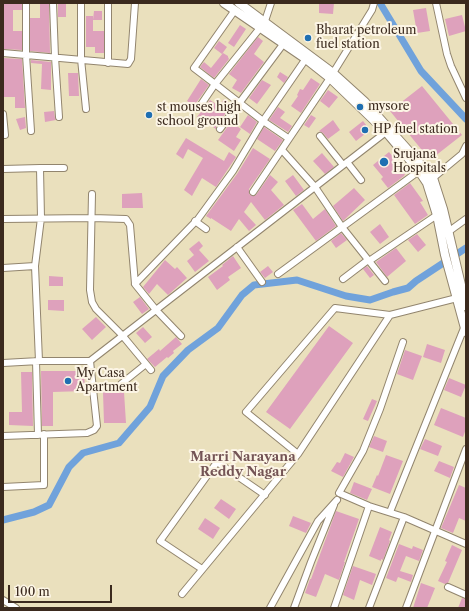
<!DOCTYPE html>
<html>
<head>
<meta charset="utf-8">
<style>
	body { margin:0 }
	#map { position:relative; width:469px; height:611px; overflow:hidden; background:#eae0bd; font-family:"Libre Caslon Text",serif }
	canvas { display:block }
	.frame { position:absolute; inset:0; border:4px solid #3b2a1e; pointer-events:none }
	.scale { position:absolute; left:8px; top:585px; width:104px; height:18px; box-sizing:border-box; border:2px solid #3b2a1e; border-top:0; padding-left:5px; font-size:12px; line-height:14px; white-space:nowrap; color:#3b2a1e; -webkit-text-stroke:3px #fcf5e5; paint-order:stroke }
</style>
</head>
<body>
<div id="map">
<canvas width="469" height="611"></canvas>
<div class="frame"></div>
<div class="scale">100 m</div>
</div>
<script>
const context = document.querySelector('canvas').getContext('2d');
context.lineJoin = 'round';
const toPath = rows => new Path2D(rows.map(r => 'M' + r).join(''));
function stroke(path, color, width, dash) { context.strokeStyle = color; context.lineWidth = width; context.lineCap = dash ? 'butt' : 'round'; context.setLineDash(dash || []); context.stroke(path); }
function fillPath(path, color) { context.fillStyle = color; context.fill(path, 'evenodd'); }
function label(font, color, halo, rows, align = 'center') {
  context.font = font + ' "Libre Caslon Text",serif'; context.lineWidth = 4; context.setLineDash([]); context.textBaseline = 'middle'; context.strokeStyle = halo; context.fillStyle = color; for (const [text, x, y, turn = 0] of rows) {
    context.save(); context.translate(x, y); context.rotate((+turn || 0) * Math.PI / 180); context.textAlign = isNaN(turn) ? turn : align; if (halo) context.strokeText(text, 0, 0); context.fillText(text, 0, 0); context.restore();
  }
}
stroke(toPath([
	[380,3,421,71,466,119],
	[3,520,34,512,49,505,69,467,83,453,119,443,150,407,163,376,188,350,218,328,242,295,254,285,297,280,346,296,370,300,393,292,408,288,416,281,466,248]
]), '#70a2db', 7);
fillPath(toPath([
	[3,3,22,3,22,10,13,10,13,31,22,31,22,50,3,49],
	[40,3,49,3,50,53,30,51,30,18,40,18],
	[58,3,66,3,66,17,58,17],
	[319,3,334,3,333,14,319,13],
	[426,8,430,31,417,33,413,10],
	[94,11,102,11,102,20,93,20],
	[462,15,466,31,449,36,445,19],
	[86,16,93,16,93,31,104,31,104,53,95,53,95,47,86,47],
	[240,25,246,29,234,47,228,43],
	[258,37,263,41,254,54,264,62,241,93,232,88,237,80,229,74],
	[219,41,227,47,222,54,214,48],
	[223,53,228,56,228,57,229,59,214,78,200,67,204,62,211,68],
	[3,58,22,59,25,108,15,108,15,97,3,97],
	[31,60,51,62,51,90,41,89,42,64,31,63],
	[280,72,288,77,284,83,277,77],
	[68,73,78,73,79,96,69,96],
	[311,78,320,84,301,113,291,106,298,96,297,95,300,89,303,90],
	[201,79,209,85,196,103,196,107,187,101],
	[262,80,271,85,257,104,249,98],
	[422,86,462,135,430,160,390,111],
	[328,90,338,97,329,108,320,101],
	[224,99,232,105,216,126,216,129,197,117,210,100,219,106],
	[278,107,285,112,280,118,292,126,288,132,269,120],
	[54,111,55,118,56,120,45,122,44,112],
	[248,115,257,122,250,134,240,127],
	[311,115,316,118,309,128,304,125],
	[25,117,26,128,20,130,16,119],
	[333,120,340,130,328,139,323,133,319,131],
	[363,121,370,130,356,141,349,132],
	[231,122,241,129,236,137,241,140,234,151,218,140],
	[264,127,283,140,275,151,257,139],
	[186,138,224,161,229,152,236,157,216,187,202,178,192,196,184,190,203,158,188,149,183,159,176,154],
	[253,148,270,159,249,189,249,194,253,196,256,195,270,175,278,182,271,190,284,205,265,220,251,202,244,212,256,225,249,231,239,219,231,231,211,218,211,219,206,216,237,174],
	[389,152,396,160,394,161,405,174,404,176,388,188,381,179,383,177,373,165],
	[322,153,334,167,325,174,313,161],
	[293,175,304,190,296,196,285,181],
	[410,183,423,201,420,202,428,215,415,224,394,195],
	[354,188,365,200,343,221,333,206],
	[142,193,143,208,122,208,122,194],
	[302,204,313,219,325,209,336,226,316,241,293,210],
	[380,224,389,237,380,244,370,232],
	[341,233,347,240,336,248,331,241],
	[417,234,426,245,418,252,408,240],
	[199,241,203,246,199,250,209,261,195,272,187,261,194,255,189,249],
	[396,248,406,261,387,277,376,262],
	[233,256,241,268,228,277,230,280,217,290,208,277,223,266,222,265],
	[165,260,175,269,177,267,187,278,168,295,157,284,149,294,143,287],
	[268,266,273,272,265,278,260,272],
	[367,266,374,275,370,278,363,269],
	[49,276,63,277,63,286,49,286],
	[140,297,149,309,142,314,133,302],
	[48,300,64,300,64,311,48,310],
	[96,317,106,327,92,340,82,329],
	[329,326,353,343,290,429,266,412],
	[143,327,152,337,145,343,136,333],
	[176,337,182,344,173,351,174,353,168,358,167,357,155,367,147,359,159,349,160,351],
	[427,344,445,350,441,363,423,357],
	[405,350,422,356,413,380,397,374],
	[41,371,84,371,85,391,53,392,53,426,42,426],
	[21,372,32,372,33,426,9,425,9,412,22,412],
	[449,378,466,385,461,397,444,390],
	[100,383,117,383,117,386,120,388,120,392,124,392,126,423,104,423,103,392,100,392],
	[372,399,377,401,368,421,363,419],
	[441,408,466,418,466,429,463,437,434,425],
	[374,436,387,441,383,452,369,447],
	[425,439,442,446,438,456,420,449],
	[345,453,354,457,343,477,331,471,337,462,340,463],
	[386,455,403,461,390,494,372,487,377,475,378,476],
	[439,461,454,467,450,478,434,471],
	[354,482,372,489,367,500,350,493],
	[459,485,466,488,466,521,459,518,453,533,441,528],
	[221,499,236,509,229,519,214,508],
	[336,511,359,519,344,562,345,562,339,580,325,574,316,597,305,593,310,579,311,579],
	[293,516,311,523,306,533,289,526],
	[205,518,220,528,213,539,198,529],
	[380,527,392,532,389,540,390,541,383,560,381,559,381,561,369,556],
	[399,544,412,549,413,546,423,550,419,561,406,556,400,571,413,575,411,582,398,577,396,582,386,578],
	[452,545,462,550,448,583,445,584,438,581,447,562,445,561],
	[353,566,376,574,372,585,360,580,354,600,343,595],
	[421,583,435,588,427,608,413,608],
	[462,598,466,599,466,608,458,608]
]), '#dea1bc');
const minor = toPath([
	[26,3,26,55,31,131],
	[53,3,55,57,59,117],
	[81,3,81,59,86,109],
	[108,3,108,63],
	[271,3,265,21,260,28,215,84,263,121,307,57],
	[436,3,447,54,451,66,466,98],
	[3,53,128,64,131,59,135,3],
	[333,73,372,10,374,3],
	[200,106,215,84,194,68,235,10],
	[3,114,5,135],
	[220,129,284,43],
	[320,136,343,165],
	[282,150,315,187,342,227,385,281],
	[347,162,361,180],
	[40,168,64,168],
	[3,169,40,168,41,218,35,266,39,361,3,363],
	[433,178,462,154,466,146],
	[253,192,330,78],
	[92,194,90,290,92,302,96,309,122,335,151,370],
	[3,219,92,218,126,219,130,225,135,284,156,310,181,336],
	[195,221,206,229],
	[448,232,466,219],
	[237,247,262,282],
	[369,261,437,215],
	[3,268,35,266],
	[278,274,419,171],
	[343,279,368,260],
	[135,284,198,219,233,171,263,121,288,138],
	[403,342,380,409,363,451,339,493,369,506,404,517,466,544],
	[36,361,38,435],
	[39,361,90,361,386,132],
	[121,384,146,364],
	[3,436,87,433,94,430,97,426,90,361],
	[298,454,390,315,457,298],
	[3,487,44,485,44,434],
	[390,512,464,328],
	[202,569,160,541,217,462,265,495],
	[448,587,466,595],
	[182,594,298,454,246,412,335,308,390,315],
	[3,600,16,608],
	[270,608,318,521,337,500],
	[294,608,311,562,334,505],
	[334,608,369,506],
	[369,608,404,517],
	[406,608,466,449]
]);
const secondary = toPath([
	[224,3,306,59,330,78,386,132,419,171,427,183,437,215,445,255,466,332],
	[239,3,333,73,365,102,433,178,443,209,466,306]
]);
stroke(minor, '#92856e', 8);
stroke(secondary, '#92856e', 10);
stroke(minor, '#fff', 6);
stroke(secondary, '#fff', 8);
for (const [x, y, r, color] of [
	[308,38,4,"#1f6fb2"],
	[360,107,4,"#1f6fb2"],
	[149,115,4,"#1f6fb2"],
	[365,130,4,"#1f6fb2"],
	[384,162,5,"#1f6fb2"],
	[68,381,4,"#1f6fb2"]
]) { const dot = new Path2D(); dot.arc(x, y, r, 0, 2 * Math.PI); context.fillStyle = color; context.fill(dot); stroke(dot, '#fcf5e5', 1.5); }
label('12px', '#3b2a1e', '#fcf5e5', [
	["Bharat petroleum",316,31],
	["fuel station",316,45],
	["mysore",368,107],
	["st mouses high",157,108],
	["school ground",157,122],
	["HP fuel station",373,130],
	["Srujana",393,155],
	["Hospitals",393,169],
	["My Casa",76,374],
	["Apartment",76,388]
], 'left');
label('bold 13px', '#745455', '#fcf5e5', [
	["Marri Narayana",243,457],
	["Reddy Nagar",243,472]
]);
</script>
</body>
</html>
